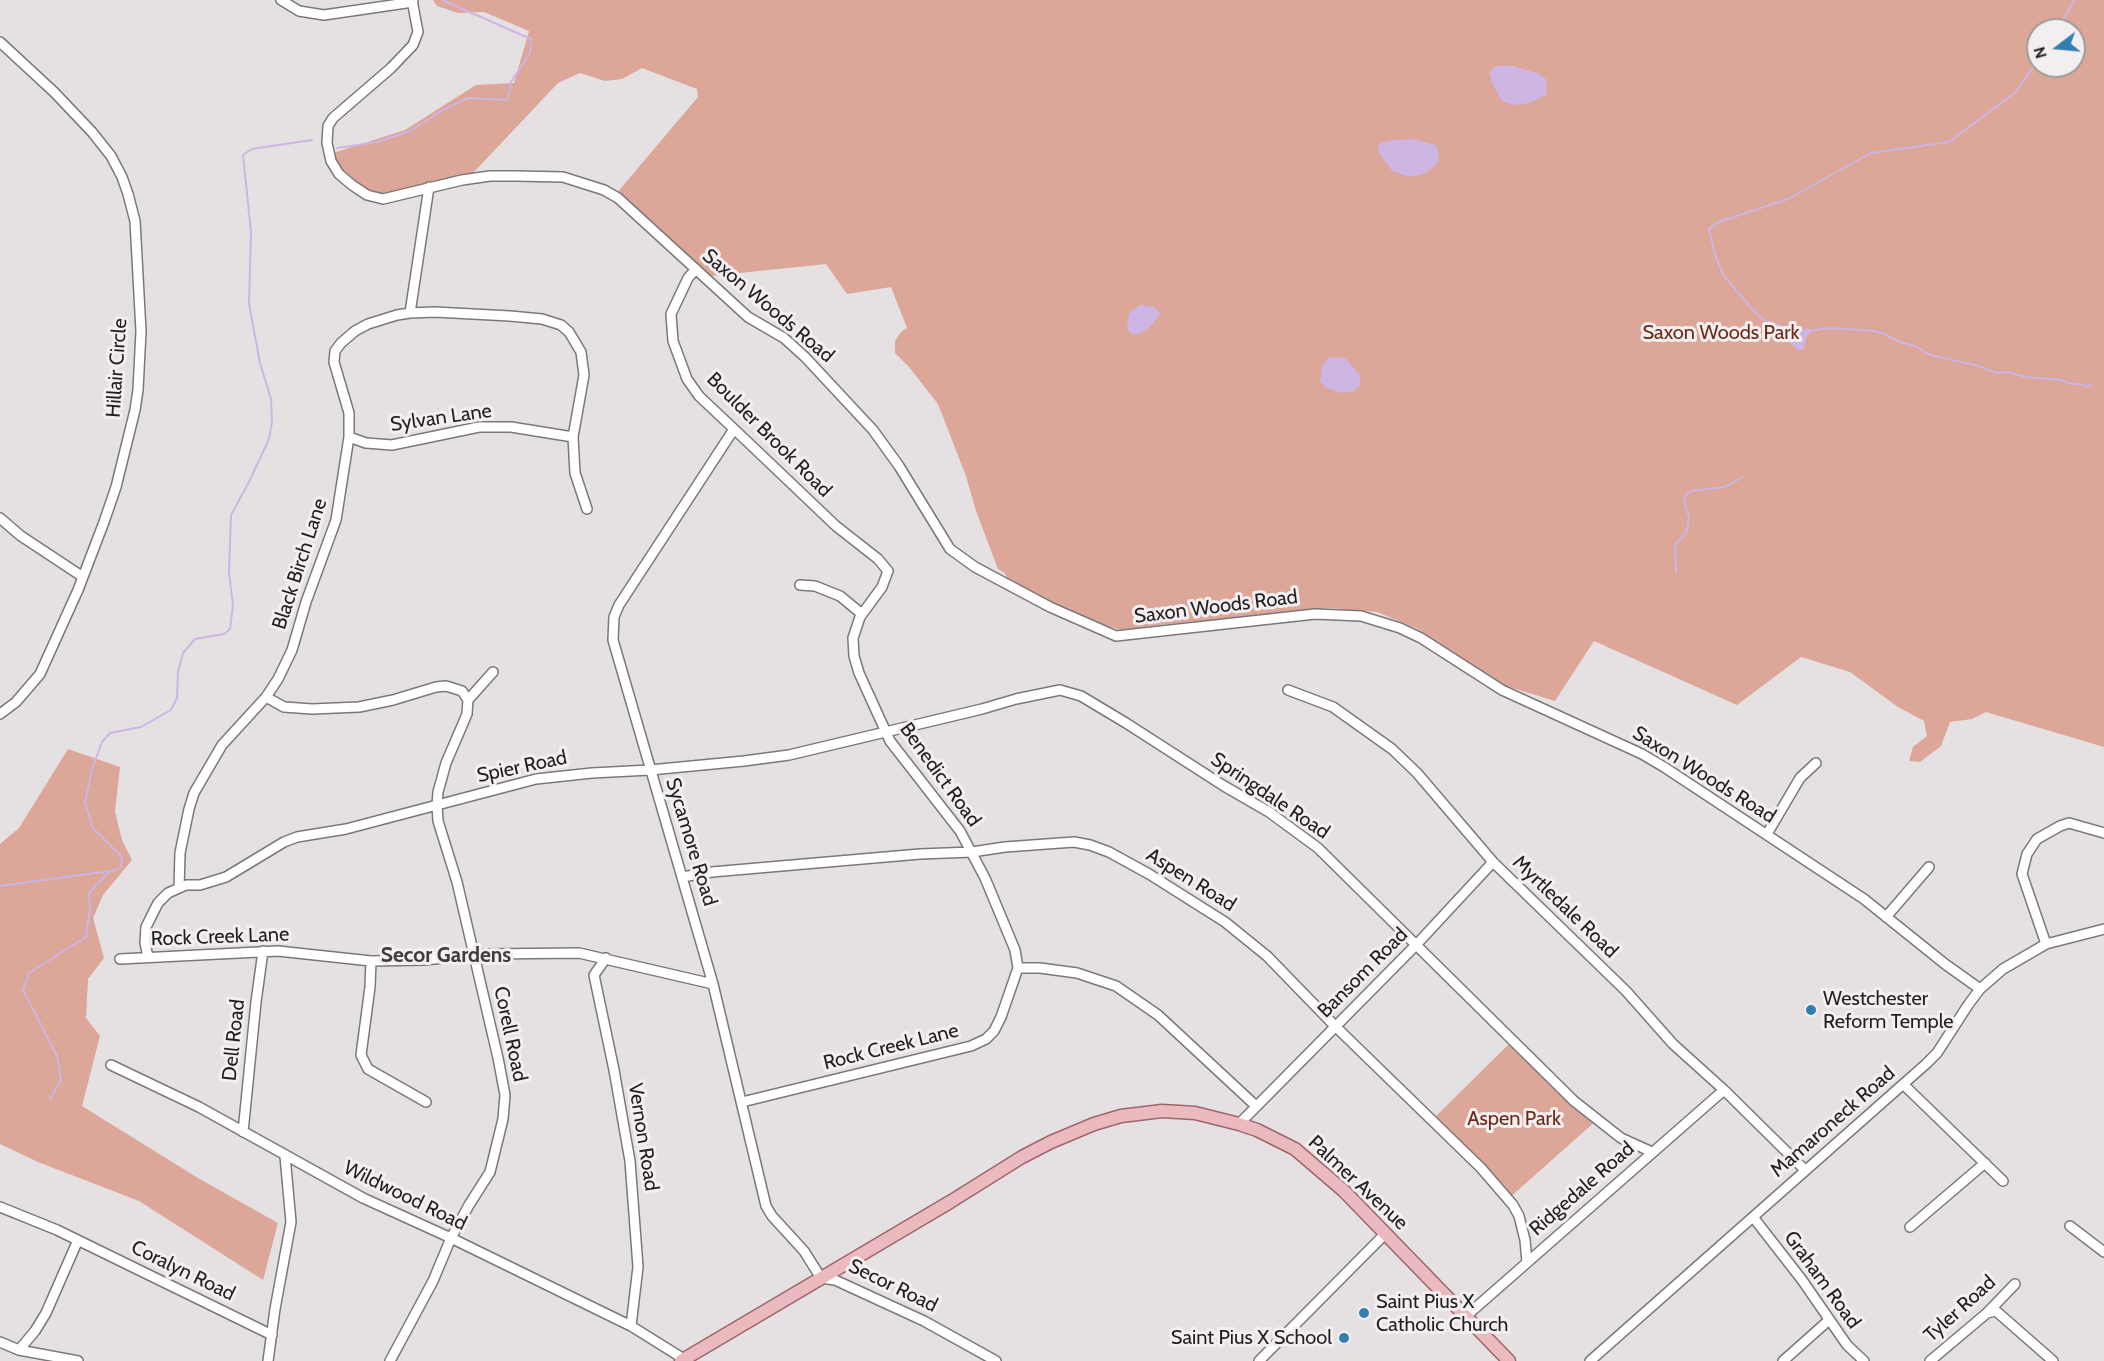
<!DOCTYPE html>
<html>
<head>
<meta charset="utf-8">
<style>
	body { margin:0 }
	#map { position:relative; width:2104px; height:1361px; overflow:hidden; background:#e5e1e3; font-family:Cabin,sans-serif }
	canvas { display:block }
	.north { position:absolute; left:2026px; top:18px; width:60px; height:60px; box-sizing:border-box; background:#f3eef0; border:2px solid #9f9b9d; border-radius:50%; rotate:254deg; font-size:16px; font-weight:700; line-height:24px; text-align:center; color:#211f20 }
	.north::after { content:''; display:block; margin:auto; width:21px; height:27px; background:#327eb1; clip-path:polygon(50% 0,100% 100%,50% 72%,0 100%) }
</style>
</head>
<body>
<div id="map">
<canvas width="2104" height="1361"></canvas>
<div class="north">N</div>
</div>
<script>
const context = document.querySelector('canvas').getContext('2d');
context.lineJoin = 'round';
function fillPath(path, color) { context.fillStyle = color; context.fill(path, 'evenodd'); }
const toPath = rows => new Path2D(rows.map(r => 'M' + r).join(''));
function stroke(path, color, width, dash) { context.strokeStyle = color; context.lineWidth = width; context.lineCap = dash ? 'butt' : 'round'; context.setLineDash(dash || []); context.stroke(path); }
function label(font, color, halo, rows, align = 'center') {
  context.font = font + ' Cabin,sans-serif'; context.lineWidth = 6; context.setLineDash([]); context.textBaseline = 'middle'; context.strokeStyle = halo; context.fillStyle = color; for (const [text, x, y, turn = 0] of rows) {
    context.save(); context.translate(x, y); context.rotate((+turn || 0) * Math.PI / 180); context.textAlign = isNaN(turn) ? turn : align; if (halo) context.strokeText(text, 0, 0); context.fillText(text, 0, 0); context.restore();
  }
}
fillPath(toPath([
	[433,0,2104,0,2104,747,1986,712,1972,719,1950,722,1941,746,1920,762,1909,761,1913,747,1927,736,1924,721,1898,707,1850,672,1801,657,1737,705,1594,641,1555,701,1503,685,1418,629,1377,612,1329,608,1150,626,1124,631,1075,616,1007,578,1005,573,998,569,976,511,966,476,938,404,909,367,895,353,895,341,901,332,907,328,891,287,847,294,826,264,711,276,616,194,698,97,697,89,642,68,622,79,605,81,580,73,558,83,474,172,402,198,384,195,364,188,340,169,333,153,405,130,476,85,514,83,529,31,484,12,458,13,437,6],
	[2038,30,2074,30,2074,66,2038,66],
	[68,749,120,767,115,812,122,840,132,860,103,895,93,918,104,958,88,979,86,1018,100,1036,82,1106,198,1178,278,1223,263,1280,139,1201,38,1162,0,1144,0,844,19,828],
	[1513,1040,1597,1120,1508,1199,1432,1120]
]), '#dca698');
fillPath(toPath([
	[1496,66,1513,66,1537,73,1546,79,1547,95,1529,103,1514,105,1502,101,1492,83,1489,72],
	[1413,139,1436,145,1439,156,1437,164,1426,173,1409,177,1392,171,1379,153,1378,144,1393,140],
	[1140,305,1154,307,1161,314,1146,331,1133,335,1127,329,1129,313],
	[1763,319,1787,327,1801,330,1808,328,1811,332,1807,336,1804,349,1798,350,1773,329],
	[1329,357,1345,358,1359,374,1361,384,1354,391,1342,393,1326,388,1320,381,1322,366]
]), '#cdb5e4');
stroke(toPath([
	[2058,30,2074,0],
	[337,148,377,142,410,131,443,110,468,98,506,100,509,95,511,82,530,53,531,39,442,0],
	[1764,320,1753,310,1724,276,1715,255,1709,229,1716,223,1788,199,1871,153,1949,142,2016,92,2038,60],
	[1808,331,1830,328,1874,331,1882,333,1902,343,1915,346,1930,355,1979,366,1996,373,2007,372,2026,377,2061,380,2071,384,2081,384,2087,387,2091,384],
	[1676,573,1675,545,1686,533,1688,525,1689,517,1684,501,1687,494,1691,491,1725,487,1743,477],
	[0,886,117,870,121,867,122,857,93,828,85,803,92,769,102,742,110,733,141,727,171,710,177,698,178,672,183,653,195,639,224,634,230,629,233,605,229,572,231,515,249,482,269,439,272,422,271,399,260,363,249,304,251,232,243,155,252,149,312,140],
	[50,1099,61,1080,57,1056,23,990,29,973,86,937,90,909,89,893,109,872]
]), '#cdb5e4', 2);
const minor = toPath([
	[281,0,299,11,324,15,413,2],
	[412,0,418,32,413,45,391,68,333,118,328,126,327,143,331,161,339,174,352,185,367,195,383,199,462,180,490,176,516,176,563,177,604,190,618,198,748,317,784,338,805,357,873,430,899,466,950,549,975,567,1050,607,1116,636,1315,614,1361,616,1400,628,1421,638,1502,690,1642,754,1664,767,1864,899,1945,964,1980,989],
	[0,42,54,92,92,132,111,156,122,177,128,194,135,221,141,331,138,390,135,410,116,487,104,522,78,590,40,674,16,702,0,714],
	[696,269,688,278,671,314,673,341,687,379,699,396,734,429,836,526,878,559,888,571,882,587,860,617,853,638,854,656,859,673,890,741,960,831,985,878,1015,950,1018,968,1001,1017,994,1031,986,1039,971,1046,742,1102],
	[410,313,429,187],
	[734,429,619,605,614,617,613,640,713,984,766,1206,772,1216,804,1251,821,1278,835,1280,924,1321,996,1361],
	[349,437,366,443,392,445,479,427,511,427,573,437],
	[0,518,21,536,83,577],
	[800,585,815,586,840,596,862,614],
	[1288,690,1333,707,1392,749,1417,773,1493,862,1626,991,1673,1044,1724,1090,1805,1170],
	[266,697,284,707,312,709,359,707,393,700,436,687,446,686,462,691,468,700],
	[1767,834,1800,778,1816,763],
	[682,877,712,872,920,854,972,852,1005,847,1074,842,1090,845,1109,852,1149,874,1225,922,1267,956,1335,1026,1481,1168,1513,1205,1519,1216,1525,1240,1527,1262],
	[179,888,180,853,189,809,194,793,222,745,266,697,278,679,292,650,306,602,336,520,349,437,349,413,334,362,335,351,341,343,355,331,368,324,397,315,410,313,435,312,510,316,542,319,561,325,569,332,581,352,584,375,573,437,575,473,587,509],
	[1886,917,1929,867],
	[2046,944,2022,874,2027,854,2037,839,2060,826,2069,823,2104,833],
	[148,957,145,943,146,927,158,903,168,893,186,885,200,885,226,877,284,842,297,837,346,829,536,779,592,773,650,770,744,761,789,755,982,709,1016,699,1060,690,1081,696,1126,723,1224,786,1269,812,1318,848,1574,1101,1621,1138,1652,1152],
	[606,958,594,975,614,1070,630,1161,638,1267,631,1326],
	[120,959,278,951,371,961,424,960,485,954,579,953,713,984],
	[371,961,370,987,361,1055,368,1069,426,1102],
	[1018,968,1040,968,1077,973,1116,986,1158,1015,1256,1106],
	[111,1065,199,1107,363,1198,451,1238,631,1326,684,1359],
	[1904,1085,2003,1181],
	[1239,1124,1417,944,1493,862],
	[243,1132,256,1002,263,951],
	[0,1207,57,1230,272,1335],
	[1753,1217,1802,1280,1847,1345,1864,1361],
	[2070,1226,2104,1252],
	[1910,1227,1985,1163],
	[1987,1313,1996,1311,2053,1361],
	[1465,1317,1724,1090],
	[0,1342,19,1350,78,1361],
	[19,1350,35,1331,46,1313,78,1240],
	[268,1361,275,1309,291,1222,285,1156],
	[390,1361,433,1281,451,1238,469,1205,490,1172,503,1119,505,1095,498,1058,457,882,438,821,437,805,438,792,446,763,467,714,468,700,493,672],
	[1259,1361,1385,1234],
	[1590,1361,1926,1064,1937,1053,1968,1005,1980,989,2003,969,2046,944,2104,929],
	[1783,1361,1829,1320],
	[1930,1361,1987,1313,2015,1284]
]);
const major = toPath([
	[681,1361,950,1202,1022,1157,1051,1142,1094,1124,1121,1116,1162,1111,1195,1113,1239,1124,1257,1130,1295,1149,1344,1191,1509,1361]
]);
stroke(minor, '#7c7879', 12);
stroke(major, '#9c666b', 15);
stroke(minor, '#fff', 9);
stroke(major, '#ebbabf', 12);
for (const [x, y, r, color] of [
	[1811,1010,6,"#327eb1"],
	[1364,1313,6,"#327eb1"],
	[1344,1338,6,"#327eb1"]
]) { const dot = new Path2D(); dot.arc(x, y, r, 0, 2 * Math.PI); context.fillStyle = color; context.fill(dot); stroke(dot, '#f3eef0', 2); }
label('20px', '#211f20', '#f3eef0', [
	["Saxon Woods Road",768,306,40],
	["Hillair Circle",117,368,-86],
	["Sylvan Lane",441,418,-8],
	["Boulder Brook Road",769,435,45],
	["Black Birch Lane",300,564,-72],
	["Saxon Woods Road",1216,607,-7],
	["Spier Road",522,767,-12],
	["Benedict Road",940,775,54],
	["Saxon Woods Road",1704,775,32],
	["Springdale Road",1270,796,34],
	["Sycamore Road",691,842,73],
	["Aspen Road",1191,880,32],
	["Myrtledale Road",1565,907,44],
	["Rock Creek Lane",220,937,-2],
	["Bansom Road",1363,973,-45],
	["Corell Road",510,1034,78],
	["Dell Road",234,1040,-84],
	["Rock Creek Lane",891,1047,-14],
	["Mamaroneck Road",1833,1122,-41],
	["Vernon Road",643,1137,81],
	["Palmer Avenue",1358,1183,43],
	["Ridgedale Road",1582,1189,-41],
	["Wildwood Road",405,1196,26],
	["Coralyn Road",183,1271,26],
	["Graham Road",1822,1280,54],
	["Secor Road",893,1286,26],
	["Tyler Road",1960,1309,-42]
]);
label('20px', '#6c2917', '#f3eef0', [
	["Saxon Woods Park",1721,333],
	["Aspen Park",1514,1119]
]);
label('20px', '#211f20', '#f3eef0', [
	["Westchester",1823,999],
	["Reform Temple",1823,1022],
	["Saint Pius X",1376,1302],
	["Catholic Church",1376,1325],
	["Saint Pius X School",1332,1338,"right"]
], 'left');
label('bold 21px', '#403c3e', '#f3eef0', [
	["Secor Gardens",446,956]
]);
</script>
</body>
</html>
